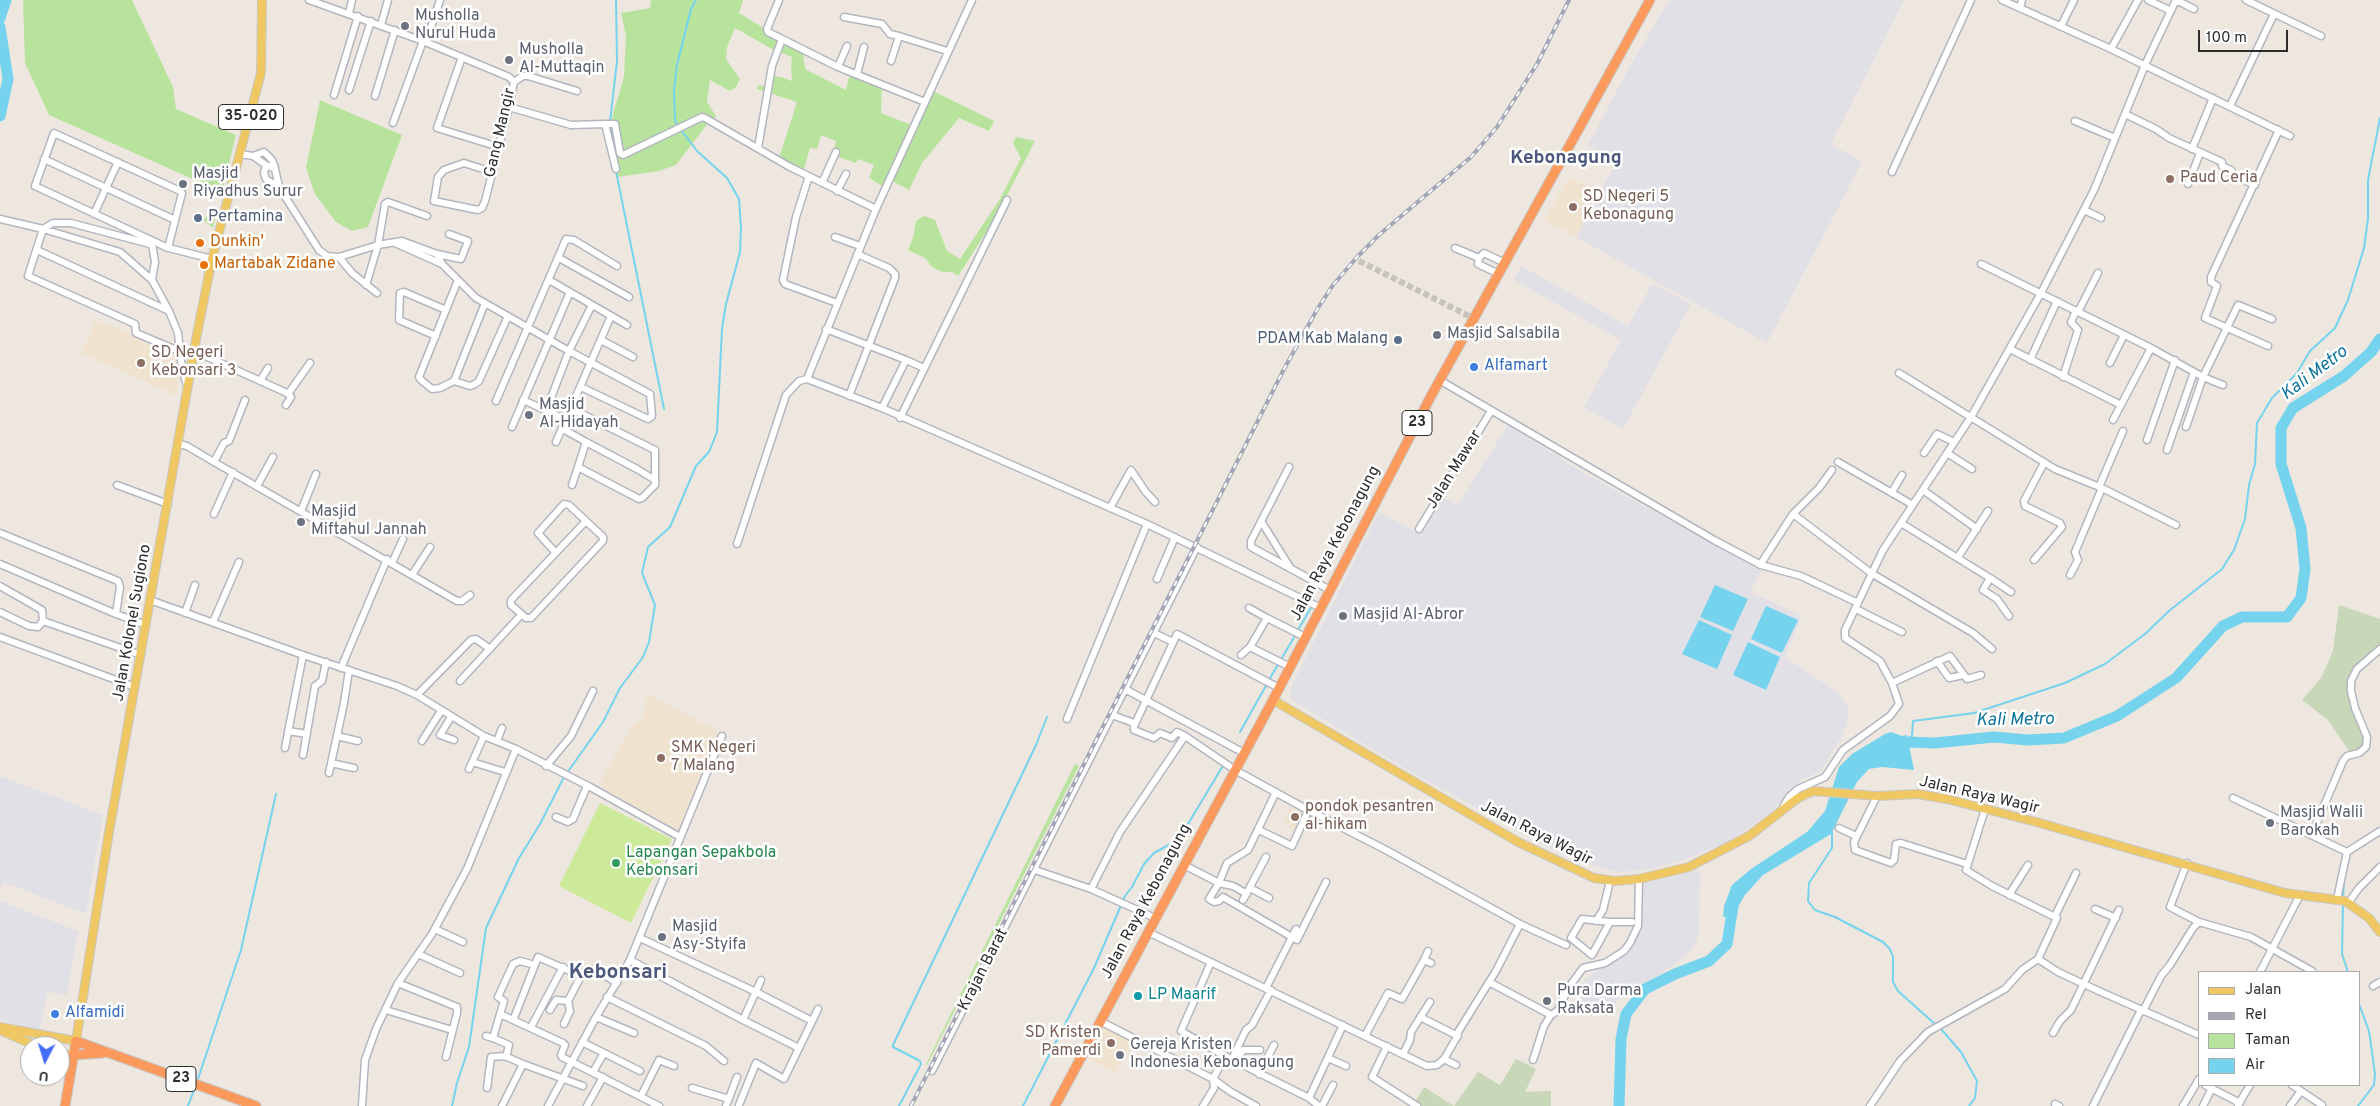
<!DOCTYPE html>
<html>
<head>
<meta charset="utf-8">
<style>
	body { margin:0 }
	#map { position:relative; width:2380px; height:1106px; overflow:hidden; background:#eee7df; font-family:Overpass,sans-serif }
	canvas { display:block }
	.legend { position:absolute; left:2198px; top:971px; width:162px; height:115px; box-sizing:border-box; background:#fff; border:1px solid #ababab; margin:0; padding:6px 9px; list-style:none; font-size:15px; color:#2d2d2d }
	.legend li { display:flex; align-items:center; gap:10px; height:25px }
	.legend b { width:25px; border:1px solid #ababab }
	.north { position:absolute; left:20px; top:1036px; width:50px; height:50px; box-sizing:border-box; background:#fff; border:1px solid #ababab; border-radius:50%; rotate:185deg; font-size:14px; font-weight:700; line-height:20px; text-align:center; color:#2d2d2d }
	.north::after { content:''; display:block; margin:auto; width:18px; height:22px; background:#436df8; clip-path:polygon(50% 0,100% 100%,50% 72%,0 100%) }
	.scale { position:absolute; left:2198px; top:30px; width:90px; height:22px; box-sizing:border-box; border:2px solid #2d2d2d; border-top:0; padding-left:6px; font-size:15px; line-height:18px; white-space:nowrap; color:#2d2d2d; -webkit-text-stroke:4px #fff; paint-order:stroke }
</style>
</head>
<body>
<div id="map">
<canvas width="2380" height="1106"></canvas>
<ul class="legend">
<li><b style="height:6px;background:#efc863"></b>Jalan</li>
<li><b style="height:6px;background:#a2a6b6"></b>Rel</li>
<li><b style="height:14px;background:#b8e39d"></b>Taman</li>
<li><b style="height:14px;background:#75d3ed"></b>Air</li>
</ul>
<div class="north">U</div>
<div class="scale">100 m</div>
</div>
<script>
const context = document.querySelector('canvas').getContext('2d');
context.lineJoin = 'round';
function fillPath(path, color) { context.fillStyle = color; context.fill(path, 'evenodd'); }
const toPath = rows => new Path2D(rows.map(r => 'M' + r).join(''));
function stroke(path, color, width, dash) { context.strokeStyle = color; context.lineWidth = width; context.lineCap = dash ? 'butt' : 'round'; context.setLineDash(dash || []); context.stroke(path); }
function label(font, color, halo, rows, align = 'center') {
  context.font = font + ' Overpass,sans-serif'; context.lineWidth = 5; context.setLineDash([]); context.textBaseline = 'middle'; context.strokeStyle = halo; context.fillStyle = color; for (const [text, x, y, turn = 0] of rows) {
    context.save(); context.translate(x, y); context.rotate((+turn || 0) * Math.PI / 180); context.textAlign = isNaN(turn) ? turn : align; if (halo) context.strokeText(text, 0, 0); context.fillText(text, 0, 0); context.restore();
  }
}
fillPath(toPath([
	[1669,0,1904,0,1831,144,1862,162,1767,343,1576,237,1617,161,1588,145,1630,66],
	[1521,266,1628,326,1652,284,1691,304,1623,429,1584,407,1621,340,1514,280],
	[1508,425,1582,472,1762,571,1750,592,1802,616,1785,657,1839,693,1848,708,1847,724,1842,736,1820,772,1802,779,1770,813,1729,841,1686,859,1646,870,1617,872,1581,862,1547,847,1413,773,1291,700,1290,689,1379,512,1418,533,1440,496,1458,505],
	[0,776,103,815,86,914,3,882,0,891],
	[1700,870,1699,932,1696,943,1690,953,1643,986,1625,992,1613,1007,1599,1013,1588,1009,1579,1000,1579,985,1596,971,1618,960,1640,928,1640,884],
	[0,901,78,931,67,995,47,992,40,1031,0,1020]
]), '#e1e0e7');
fillPath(toPath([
	[1569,177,1600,193,1576,237,1545,220],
	[96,320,179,354,177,396,81,353],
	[649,695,720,732,679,831,608,792,599,784,631,727,644,717,645,703],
	[1292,805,1306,813,1296,832,1288,828,1290,824,1283,820],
	[1106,1027,1132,1042,1115,1073,1088,1059]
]), '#efe3cf');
fillPath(toPath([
	[23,0,132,0,173,87,176,109,236,135,222,192,49,115,25,63],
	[651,0,743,0,739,13,803,52,805,69,846,90,851,70,882,84,881,113,914,126,921,103,929,89,994,121,989,131,959,118,922,163,909,190,889,179,885,188,869,178,874,165,858,159,856,163,833,155,836,141,821,135,817,149,810,148,804,169,779,158,797,102,757,89,759,85,768,87,771,76,781,77,792,81,791,66,792,57,772,49,735,28,727,47,726,59,740,79,736,87,730,91,710,80,707,102,716,116,705,127,676,165,659,171,617,177,616,135,612,117,624,77,626,36,621,13,650,8],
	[320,100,402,135,368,227,352,231,336,222,315,194,306,168],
	[1016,137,1035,141,996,217,958,276,952,272,942,272,932,267,925,258,908,250,913,238,916,221,924,216,935,220,947,251,960,259,1000,199,1021,158,1013,143],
	[214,208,218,208,213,228,203,220],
	[1075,764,1079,766,927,1065,926,1064]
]), '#b8e39d');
fillPath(toPath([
	[2339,605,2380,619,2380,646,2349,679,2366,738,2363,749,2353,752,2349,751,2328,720,2302,700,2321,678,2333,651],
	[1516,1059,1536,1069,1525,1092,1551,1091,1551,1106,1418,1106,1414,1104,1424,1087,1454,1106,1478,1072,1500,1085]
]), '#c8d7b7');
fillPath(toPath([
	[600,803,672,839,631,923,559,886]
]), '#ccea99');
fillPath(toPath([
	[1715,585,1748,599,1733,631,1700,617],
	[1766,606,1798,620,1782,653,1751,639],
	[1699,620,1732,635,1717,669,1682,654],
	[1748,642,1780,657,1766,690,1733,675],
	[1891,732,1902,736,1907,735,1914,770,1882,767,1869,769,1857,782,1831,834,1763,875,1745,895,1733,915,1723,917,1724,906,1732,885,1751,869,1807,832,1825,811,1839,767,1852,754,1885,734]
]), '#75d3ed');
stroke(toPath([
	[610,122,617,61,616,0],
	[678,126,675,121,674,90,677,65,691,9,696,0],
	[611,127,614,149],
	[616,171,664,409],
	[1298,630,1312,606],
	[1269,680,1296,634],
	[1240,732,1267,684],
	[1907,742,1912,736,1913,721,1974,713,2065,683,2105,664,2145,634,2169,611,2222,569,2234,550,2245,519,2249,485,2255,464,2257,423,2272,398,2297,373,2310,351,2335,328,2348,300,2364,248,2368,219,2368,180,2380,118],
	[567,773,603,722,620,688,643,657,649,642,655,605,642,573,648,547,670,527,696,466,709,452,717,432,722,329,726,304,740,252,741,228,739,199,727,178,697,151,681,130],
	[1832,832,1832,848,1809,883,1808,901,1815,910,1835,917,1883,942,1890,949,1893,957,1893,982,1898,991,1936,1025],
	[2343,899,2344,881],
	[2343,904,2342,954,2348,972],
	[1940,1028,1961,1052,1977,1081,1975,1098,1969,1106],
	[198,1079,241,950,276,794],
	[188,1106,194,1090],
	[452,1106,457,1083,469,1047,486,928,519,858,540,824,564,777],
	[899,1106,921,1064,920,1061,893,1047,893,1045,1036,745,1047,717],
	[1023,1106,1094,968,1125,896,1132,887,1144,864,1154,853,1176,841,1182,834,1224,764],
	[2358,1106,2374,1085,2375,1074,2369,1031,2359,1004]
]), '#75d3ed', 2);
stroke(toPath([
	[0,18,6,0],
	[0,27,8,79,0,116],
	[1896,746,1907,742,1935,743,1994,737,2028,740,2064,738,2117,716,2176,678,2223,626,2242,617,2287,617,2301,598,2305,569,2301,528,2281,464,2281,428,2293,408,2344,376,2371,352,2380,339],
	[1619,1106,1621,1039,1626,1014,1645,989,1675,974,1709,961,1727,944,1734,900]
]), '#75d3ed', 11);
stroke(toPath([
	[1359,261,1475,319]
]), '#c7c2bb', 6, [6, 3]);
const minor = toPath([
	[309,0,423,41,509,77,514,82,509,107,485,201,482,208,478,210,434,201,438,177,444,170,464,163,492,172],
	[779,0,767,29,768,32,838,67,925,102],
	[2002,0,2111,49,2290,136],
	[2148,0,2171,11],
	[2176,0,2194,9],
	[2246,0,2321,36],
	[2020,8,2022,0],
	[349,13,352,0],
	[844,17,882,24,890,34,899,36],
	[381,25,388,0],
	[2061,26,2074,0],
	[426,42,440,0],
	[2111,49,2138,0],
	[462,57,437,128,499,147],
	[891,61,899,36,947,51],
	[838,67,847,46],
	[857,74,864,47],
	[514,82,523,76,528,76,577,91],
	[349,90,371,21],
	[334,95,358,16],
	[375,96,395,30],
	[2230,106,2274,14],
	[509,107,571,125,605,124,616,169],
	[2125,114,2156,129,2169,138,2222,162,2222,166,2231,170,2234,175,2255,185],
	[2075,121,2115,138],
	[393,123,423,41],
	[605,124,615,124,620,153,623,155,702,117,705,118,790,167,876,209],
	[54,133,180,191,182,193,168,248,35,186,54,133],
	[758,148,772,66,782,39],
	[2192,149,2213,98],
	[240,154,253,156,266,165,264,173,266,179,279,187],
	[253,156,264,152,272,160,275,168],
	[44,159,175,220],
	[266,165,275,169,279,187,319,250,327,256,339,257,378,245,402,241,437,254,461,259,468,241,449,234],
	[1892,172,1971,0],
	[809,176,796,217,783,280,785,284,837,303],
	[822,183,836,152],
	[2188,184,2200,153],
	[837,191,846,174],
	[2084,210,2101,218],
	[94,214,118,162],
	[0,219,43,229,120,252,152,280,169,311],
	[835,237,860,246],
	[395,243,442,264],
	[150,244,71,223,53,223,43,229,28,276,135,324,136,333,181,352],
	[152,244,155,262,152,280],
	[165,247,212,259],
	[1455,248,1479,258],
	[37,250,169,311,178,333,182,369,188,388],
	[437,254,442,264,458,280,419,377,421,380,432,389,440,388,454,381,470,386,475,384,479,381,508,316],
	[339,257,352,273,377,293],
	[559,258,629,297],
	[1981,264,2151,348,2203,377,2238,305,2272,319],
	[1499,274,1478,264,1479,258,1484,253,1505,263],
	[458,280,476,298,569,351,650,394,652,416,648,419,581,387],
	[549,280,627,325],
	[366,285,378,245,385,204,388,202,427,216],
	[2078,312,2098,273],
	[826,329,906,360,882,408],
	[436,336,399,320,400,293,404,292,446,310],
	[601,340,633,357],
	[2268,346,2205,318,2217,286,2211,282,2211,277,2279,130],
	[2010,349,2121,405,2151,348],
	[194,351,287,393,291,397,286,405],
	[906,360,924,368],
	[2030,360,2057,301],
	[2110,363,2124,335],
	[1899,373,2055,469,2102,488,2176,525],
	[2063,377,2078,330,2071,322,2076,311],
	[807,379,876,209,972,0],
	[260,381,268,368],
	[454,381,485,303],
	[1441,381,1714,540,1761,565,1801,576,1858,603],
	[288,394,310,363],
	[849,396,895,278,895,274,889,268,857,254],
	[523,400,567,420],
	[496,401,566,239,574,240,617,266],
	[572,409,655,450,655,480],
	[546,411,569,351,592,305],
	[900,418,1007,200],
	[2113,420,2121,405],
	[512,427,570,292],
	[2186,427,2203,377,2223,385],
	[563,429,586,442,637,469,655,480,655,485,642,498,639,499,578,467,586,442],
	[2147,440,2175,360],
	[556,442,611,316],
	[178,444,187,446,214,462,457,601,462,601,470,595],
	[2167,450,2194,372],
	[1924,453,1937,434,1954,442],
	[1947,453,1972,469],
	[214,462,224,443,229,441,245,400],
	[1838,462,1913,505],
	[1289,467,1251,541,1251,547,1330,590],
	[117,485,168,504],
	[572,485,578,467],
	[257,486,273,457],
	[2099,487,2123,431],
	[1923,490,1977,529],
	[1892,492,1902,475],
	[1110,508,1131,470,1145,491,1155,502],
	[301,511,316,474],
	[214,514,233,472],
	[1793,514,1871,573,1973,633,1992,649],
	[586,521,603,537,603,541,531,618,526,618,511,605,511,600,586,521],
	[1261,521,1291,569],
	[1901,523,1990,578,1983,590,1997,599,2009,616],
	[1419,529,1491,411],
	[0,533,118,581,120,587,116,614],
	[737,544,786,395,799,381,807,379,882,408,1147,524,1321,608],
	[555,552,538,533,564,504,569,505,586,521],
	[1958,557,1988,511],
	[2034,560,2062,527,2060,523,2025,506,2024,501,2044,463],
	[392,563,403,539],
	[0,564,116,614,146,625],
	[1760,565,1793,514,1819,488,1832,470],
	[412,575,430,547],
	[2070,575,2078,560,2075,552,2102,488],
	[1990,578,2011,592],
	[1157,579,1175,537],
	[0,586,42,610,43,621],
	[150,600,303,655,397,686,417,695,484,736,516,749,592,788,680,837],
	[1249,608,1267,618],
	[1856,609,1902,632],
	[0,612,29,626,38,627,43,621,141,655],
	[185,613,195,585],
	[213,622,239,562],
	[1154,633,1173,642],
	[0,637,135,687],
	[1241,655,1250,647],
	[1937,661,1949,678,1964,675],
	[1290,667,1250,647,1267,618,1305,637],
	[341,668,387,559],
	[460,681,521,615],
	[1892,683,1950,656,1967,679,1981,675],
	[1125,689,1244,753],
	[417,695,471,640,476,639,490,649],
	[1112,715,1134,723,1134,730,1154,738,1160,733,1172,738,1177,732,1185,736],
	[451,717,440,735,454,740],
	[1067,719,1147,524],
	[1135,724,1177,634,1279,688],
	[288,731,307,734],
	[337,736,358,741],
	[422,741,441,711],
	[497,741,502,728],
	[285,748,303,655],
	[303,755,315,686,322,681,326,662],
	[472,762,505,772],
	[331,763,354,768],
	[546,766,571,736,593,691],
	[469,769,484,736],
	[329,773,344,703,349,670],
	[1877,796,1854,842,1855,850,1891,863,1894,860,1896,844,1901,843,1967,864],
	[2233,798,2347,852],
	[1782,809,1789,797,1798,789,1825,777,1843,750,1890,716,1899,704,1892,683,1880,661,1845,638,1845,630,1883,550,1971,417,2041,293,2094,190,2145,65,2176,0],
	[1985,809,1966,870,1992,886,2057,918,2038,959,2058,972,2101,992,2199,1035],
	[556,817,568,822,573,819,587,786],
	[1839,828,1856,836],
	[1259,830,1292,846,1308,811],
	[2312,834,2343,761,2347,756,2359,753,2366,747,2367,737,2355,708,2351,691,2351,681,2357,669,2380,649],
	[2187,863,2170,907,2199,922],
	[1184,865,1219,883,1227,863,1248,850,1276,792],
	[1035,870,1091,889,1155,918],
	[1250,888,1269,898],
	[1091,889,1120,832,1185,736,1235,770,1306,809,1386,850,1520,924,1566,945],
	[1247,894,1233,886,1219,883,1209,899,1214,902,1219,901,1223,897,1297,940,1326,882],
	[2009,895,2028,865],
	[2337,899,2347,852,2380,831],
	[1243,900,1266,857],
	[2349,902,2359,888,2380,867],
	[2095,909,2116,918],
	[2055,916,2076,873],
	[1596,921,1603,910,1610,881],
	[1610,922,1582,919,1571,938,1592,955,1610,922,1632,922],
	[435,929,463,942],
	[1148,932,1427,1066,1437,1065,1444,1059,1457,1037,1458,1032,1496,971,1520,924],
	[640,938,756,992,812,1021],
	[418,954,460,973],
	[630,960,743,1020],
	[1424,960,1428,951],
	[1211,962,1181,1031,1225,1056],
	[535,965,520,961,513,964,498,997,504,1001,500,1014,563,1043,565,1045,561,1055,562,1057,659,1106],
	[2260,972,2300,895],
	[761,980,743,1020,799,1048],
	[1489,982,1551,1015,1553,1014,1558,1010,1569,987,1583,968,1605,963,1624,951,1630,943,1638,926,1639,879],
	[398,983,457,1007,457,1013,446,1057],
	[2373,986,2380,982],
	[1266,988,1296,929],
	[607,997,706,1046,724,1061],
	[386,1010,452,1030],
	[550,1010,556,1000,568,1001],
	[2143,1011,2161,976,2170,965,2193,928,2199,922,2251,937,2312,971],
	[596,1017,634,1033],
	[1420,1017,1458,1036],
	[514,1018,538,957,581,976],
	[1100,1021,1213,1079,1231,1092,1256,1106],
	[564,1024,570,1011,568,1001,581,976,587,970,594,969,617,983],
	[531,1027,563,967],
	[2053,1033,2060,1021,2071,1010,2119,910],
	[486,1036,493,1038,500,1014],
	[1365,1036,1388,993,1402,999,1424,960,1431,963],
	[493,1038,509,1045,506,1057],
	[582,1042,604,1053],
	[1387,1046,1372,1077,1417,1106],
	[1403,1054,1410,1040,1411,1032,1430,1002],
	[1328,1058,1346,1066],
	[1232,1059,1246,1030,1252,1025,1271,990],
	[1444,1059,1456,1065],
	[1533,1060,1544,1026,1551,1015],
	[1236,1061,1243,1050,1260,1050],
	[932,1071,1197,547],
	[593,1072,604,1053,640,1071],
	[1259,1074,1274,1045],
	[2205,1085,2240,1103],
	[2292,1085,2322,1105],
	[487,1088,491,1057,505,1056,523,1064],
	[692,1088,729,1099],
	[641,1096,659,1060,674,1066],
	[1309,1098,1343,1025],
	[2055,1104,2059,1106],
	[739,1105,756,1063,784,1079,818,1009],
	[2238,1105,2250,1085],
	[362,1106,365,1060,376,1029,398,983,432,934,467,869,516,749],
	[502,1106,523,1064,583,1086],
	[548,1106,596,1017,630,960,722,736],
	[587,1106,603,1077],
	[726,1106,737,1077],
	[1203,1106,1214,1088,1213,1079,1225,1056,1309,1098,1319,1106],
	[1322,1106,1333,1085],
	[1870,1106,1900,1061,1928,1032,2005,989,2022,970,2038,959],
	[2093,1106,2141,1010],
	[2183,1106,2199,1079],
	[2203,1106,2212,1088],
	[2290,1106,2301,1091]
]);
const major = toPath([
	[1273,700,1518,842,1594,878,1615,881,1639,879,1689,867,1749,836,1798,798,1813,791,1877,796,1918,794,1947,799,2036,822,2285,893,2345,901,2369,918,2380,932],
	[0,1027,76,1041,109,832,197,334,212,259,261,73,262,0],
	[0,1030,36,1046],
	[60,1054,73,1055]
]);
const highway = toPath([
	[73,1055,103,1053],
	[65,1106,76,1041,256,1106],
	[1055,1106,1273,700,1431,396,1650,0]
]);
stroke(minor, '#b3b6c0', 9);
stroke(major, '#c8c8c8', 10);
stroke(highway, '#c8c8c8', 11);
stroke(minor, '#fff', 6);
stroke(major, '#efc863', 8);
stroke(highway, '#fc995c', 9);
const rail = toPath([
	[911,1106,1284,369,1318,308,1333,285,1358,256,1380,234,1471,157,1497,127,1537,64,1569,0]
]);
stroke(rail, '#a2a6b6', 4);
stroke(rail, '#fff', 2, [5.5]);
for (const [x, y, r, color] of [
	[405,26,5,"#6b7280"],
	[509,60,5,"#6b7280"],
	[2170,179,5,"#8d6e63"],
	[183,184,5,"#6b7280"],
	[1573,207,5,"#8d6e63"],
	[198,218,5,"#5c6f8a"],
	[200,243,5,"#e8710a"],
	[204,265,5,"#e8710a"],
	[1437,335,5,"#6b7280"],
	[1398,340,5,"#5c6f8a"],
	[141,363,5,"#8d6e63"],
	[1474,367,5,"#3f7fe0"],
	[529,415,5,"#6b7280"],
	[301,522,5,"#6b7280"],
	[1343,616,5,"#6b7280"],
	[661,758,5,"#8d6e63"],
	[1295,817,5,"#8d6e63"],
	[2270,823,5,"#6b7280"],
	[616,863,5,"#2e9e5b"],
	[662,937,5,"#6b7280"],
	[1138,996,5,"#0f9aa8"],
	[1547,1001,5,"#6b7280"],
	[55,1014,5,"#3f7fe0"],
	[1111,1043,5,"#8d6e63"],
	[1120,1055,5,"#6b7280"]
]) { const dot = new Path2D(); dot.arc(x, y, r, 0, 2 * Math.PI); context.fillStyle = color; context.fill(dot); stroke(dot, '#fff', 2); }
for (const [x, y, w] of [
	[251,117,65],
	[1417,423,30],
	[181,1079,30]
]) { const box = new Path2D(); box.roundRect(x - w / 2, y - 12.5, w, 25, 4); context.fillStyle = '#fff'; context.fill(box); stroke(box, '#2d2d2d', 1); }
label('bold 15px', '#2d2d2d', null, [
	["35-020",251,117],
	["23",1417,423],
	["23",181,1079]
]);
label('16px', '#5b616d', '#fff', [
	["Musholla",415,17],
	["Nurul Huda",415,35],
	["Musholla",519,51],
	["Al-Muttaqin",519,69],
	["Masjid",193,175],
	["Riyadhus Surur",193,193],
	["Masjid Salsabila",1447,335],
	["Masjid",539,406],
	["Al-Hidayah",539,424],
	["Masjid",311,513],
	["Miftahul Jannah",311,531],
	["Masjid Al-Abror",1353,616],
	["Masjid Walii",2280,814],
	["Barokah",2280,832],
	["Masjid",672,928],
	["Asy-Styifa",672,946],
	["Pura Darma",1557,992],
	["Raksata",1557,1010],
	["Gereja Kristen",1130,1046],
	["Indonesia Kebonagung",1130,1064]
], 'left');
label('16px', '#2d2d2d', '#fff', [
	["Gang Mangir",501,133,-77],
	["Jalan Mawar",1455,470,-58],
	["Jalan Raya Kebonagung",1336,544,-62],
	["Jalan Kolonel Sugiono",133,623,-80],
	["Jalan Raya Wagir",1979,796,13],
	["Jalan Raya Wagir",1536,834,27],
	["Jalan Raya Kebonagung",1147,902,-62],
	["Krajan Barat",984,970,-63]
]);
label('16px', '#785e54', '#fff', [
	["Paud Ceria",2180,179],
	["SD Negeri 5",1583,198],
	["Kebonagung",1583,216],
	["SD Negeri",151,354],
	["Kebonsari 3",151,372],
	["SMK Negeri",671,749],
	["7 Malang",671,767],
	["pondok pesantren",1305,808],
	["al-hikam",1305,826],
	["SD Kristen",1101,1034,"right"],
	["Pamerdi",1101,1052,"right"]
], 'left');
label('16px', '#4e5e75', '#fff', [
	["Pertamina",208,218],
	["PDAM Kab Malang",1388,340,"right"]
], 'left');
label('16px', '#c56008', '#fff', [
	["Dunkin'",210,243],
	["Martabak Zidane",214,265]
], 'left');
label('16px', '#366cbe', '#fff', [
	["Alfamart",1484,367],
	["Alfamidi",65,1014]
], 'left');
label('16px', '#27864d', '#fff', [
	["Lapangan Sepakbola",626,854],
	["Kebonsari",626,872]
], 'left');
label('16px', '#0d838f', '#fff', [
	["LP Maarif",1148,996]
], 'left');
label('italic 18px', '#0f749e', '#fff', [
	["Kali Metro",2315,374,-37],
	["Kali Metro",2015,721,-1]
]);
label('bold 19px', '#4d587d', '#fff', [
	["Kebonagung",1566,159]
]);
label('bold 21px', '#4d587d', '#fff', [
	["Kebonsari",618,974]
]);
</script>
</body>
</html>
